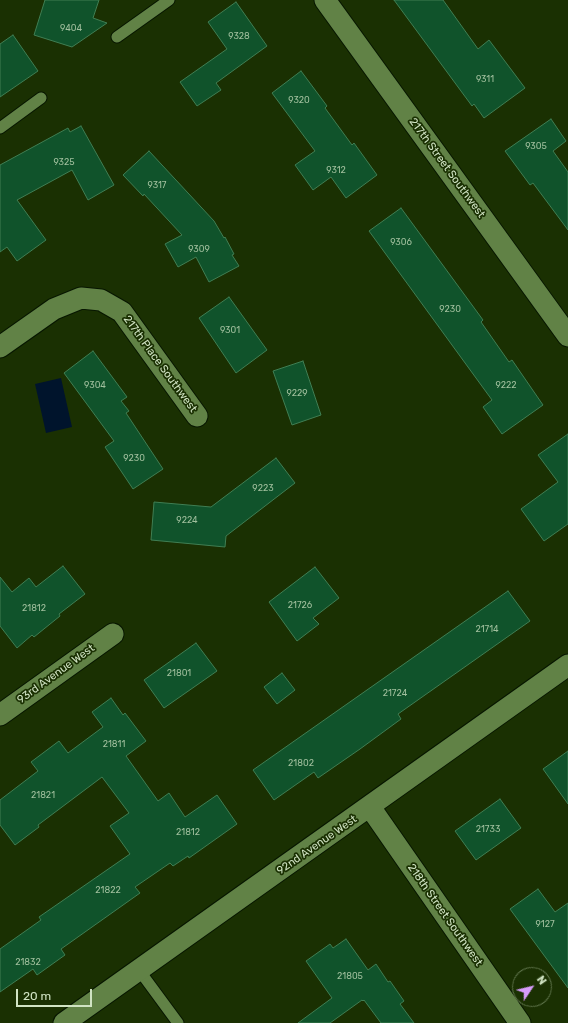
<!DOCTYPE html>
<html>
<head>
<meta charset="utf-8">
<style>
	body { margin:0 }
	#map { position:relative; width:568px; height:1023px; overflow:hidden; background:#1a3002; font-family:Rubik,sans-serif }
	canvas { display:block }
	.north { position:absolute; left:512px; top:967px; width:40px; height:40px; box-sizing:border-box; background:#1a3002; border:1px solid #63784f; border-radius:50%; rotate:55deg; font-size:11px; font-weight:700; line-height:16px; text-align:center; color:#d0e3c3 }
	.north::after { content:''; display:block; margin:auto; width:14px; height:18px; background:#d69bf9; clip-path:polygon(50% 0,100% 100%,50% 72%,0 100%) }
	.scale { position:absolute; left:16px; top:989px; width:76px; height:18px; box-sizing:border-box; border:2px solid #d0e3c3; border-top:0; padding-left:5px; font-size:12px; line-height:14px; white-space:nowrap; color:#d0e3c3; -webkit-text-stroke:3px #1a3002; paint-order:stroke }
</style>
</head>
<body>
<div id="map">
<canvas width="568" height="1023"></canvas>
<div class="north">N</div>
<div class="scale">20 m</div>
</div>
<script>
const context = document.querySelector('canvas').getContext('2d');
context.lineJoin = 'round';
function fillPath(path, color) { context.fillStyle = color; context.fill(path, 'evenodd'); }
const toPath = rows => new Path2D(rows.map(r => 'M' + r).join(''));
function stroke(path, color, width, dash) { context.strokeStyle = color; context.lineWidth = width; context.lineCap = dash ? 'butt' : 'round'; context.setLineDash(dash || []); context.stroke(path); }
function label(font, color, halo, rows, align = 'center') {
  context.font = font + ' Rubik,sans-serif'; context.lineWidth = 3.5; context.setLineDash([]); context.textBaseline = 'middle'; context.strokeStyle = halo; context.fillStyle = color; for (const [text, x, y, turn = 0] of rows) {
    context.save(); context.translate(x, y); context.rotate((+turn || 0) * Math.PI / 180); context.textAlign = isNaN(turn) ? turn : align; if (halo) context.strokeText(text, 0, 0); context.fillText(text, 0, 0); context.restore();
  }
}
fillPath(toPath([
	[61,378,72,427,46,433,35,384]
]), '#00142c');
const building = toPath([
	[45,0,99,0,93,18,107,23,72,47,34,35,45,0],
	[394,0,443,0,478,49,489,40,525,88,484,118,474,104,472,106,394,0],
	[236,2,267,46,216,83,221,90,197,106,180,82,227,49,208,22,236,2],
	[13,35,38,71,0,97,0,44,13,35],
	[301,71,327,106,325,108,352,145,354,143,377,175,346,198,331,177,313,190,295,165,315,151,272,93,301,71],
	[551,119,566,141,553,151,568,172,568,230,533,183,530,185,505,151,551,119],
	[81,126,114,185,88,200,72,170,17,200,46,240,17,261,7,247,0,252,0,165,68,128,70,132,81,126],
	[149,151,214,221,224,238,225,237,234,254,232,255,239,266,209,282,196,257,178,267,165,244,182,235,144,194,143,196,123,175,149,151],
	[401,208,483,320,481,322,509,362,512,360,543,405,502,434,483,407,492,400,369,231,401,208],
	[229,297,267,350,236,373,199,318,229,297],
	[93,351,127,397,121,401,129,411,126,413,163,469,133,489,105,447,114,441,64,373,93,351],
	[303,361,321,415,292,425,273,371,303,361],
	[568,434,568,524,544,541,521,509,558,482,538,455,568,434],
	[276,458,295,483,226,536,225,547,151,540,154,502,211,507,276,458],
	[63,566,85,594,59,614,60,616,34,637,32,635,17,648,0,626,0,577,12,592,29,578,36,587,63,566],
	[315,567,339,598,313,618,319,624,297,641,269,602,315,567],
	[508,591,530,621,398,714,401,719,360,749,318,778,314,772,274,800,253,770,508,591],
	[196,643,217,671,164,708,144,680,196,643],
	[282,673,295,690,277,704,264,687,282,673],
	[111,698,123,715,125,713,146,741,126,756,158,801,169,793,185,817,217,795,237,824,189,858,188,856,173,866,170,863,135,887,140,893,61,949,65,955,37,975,33,969,0,992,0,949,41,920,39,917,130,854,110,826,129,813,102,777,38,825,39,827,15,845,0,825,0,800,38,771,31,762,59,741,68,753,103,727,92,712,111,698],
	[568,751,568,804,543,769,568,751],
	[500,799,521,828,476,860,455,831,500,799],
	[538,889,555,912,568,903,568,988,510,909,538,889],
	[346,939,368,970,376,964,388,982,390,981,404,1001,400,1004,414,1023,381,1023,364,1000,363,1001,362,1000,330,1023,298,1023,332,998,306,961,330,944,333,948,346,939]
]);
fillPath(building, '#10532b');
stroke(building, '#407e53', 1);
const service = toPath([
	[117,37,169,0],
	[0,128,41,98],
	[139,970,178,1023]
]);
const minor = toPath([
	[325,0,568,336],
	[0,347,54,309,81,298,101,300,122,312,197,416],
	[0,715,113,634],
	[370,807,520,1023],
	[64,1023,568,665]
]);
stroke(service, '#071600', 13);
stroke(minor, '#071600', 23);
stroke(service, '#618246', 11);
stroke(minor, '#618246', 21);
label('9px', '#a0bf9d', null, [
	["9404",71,28],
	["9328",239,36],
	["9311",485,79],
	["9320",299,100],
	["9305",536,146],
	["9325",64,162],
	["9312",336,170],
	["9317",157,185],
	["9306",401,242],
	["9309",199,249],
	["9230",450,309],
	["9301",230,330],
	["9304",95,385],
	["9222",506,385],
	["9229",297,393],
	["9230",134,458],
	["9223",263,488],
	["9224",187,520],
	["21726",300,605],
	["21812",34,608],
	["21714",487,629],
	["21801",179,673],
	["21724",395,693],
	["21811",114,744],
	["21802",301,763],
	["21821",43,795],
	["21733",488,829],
	["21812",188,832],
	["21822",108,890],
	["9127",545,924],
	["21832",28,962],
	["21805",350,976]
]);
label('11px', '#d0e3c3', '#1a3002', [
	["217th Street Southwest",447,168,54],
	["217th Place Southwest",160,364,54],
	["93rd Avenue West",56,674,-36],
	["92nd Avenue West",317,845,-35],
	["218th Street Southwest",445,915,55]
]);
</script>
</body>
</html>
